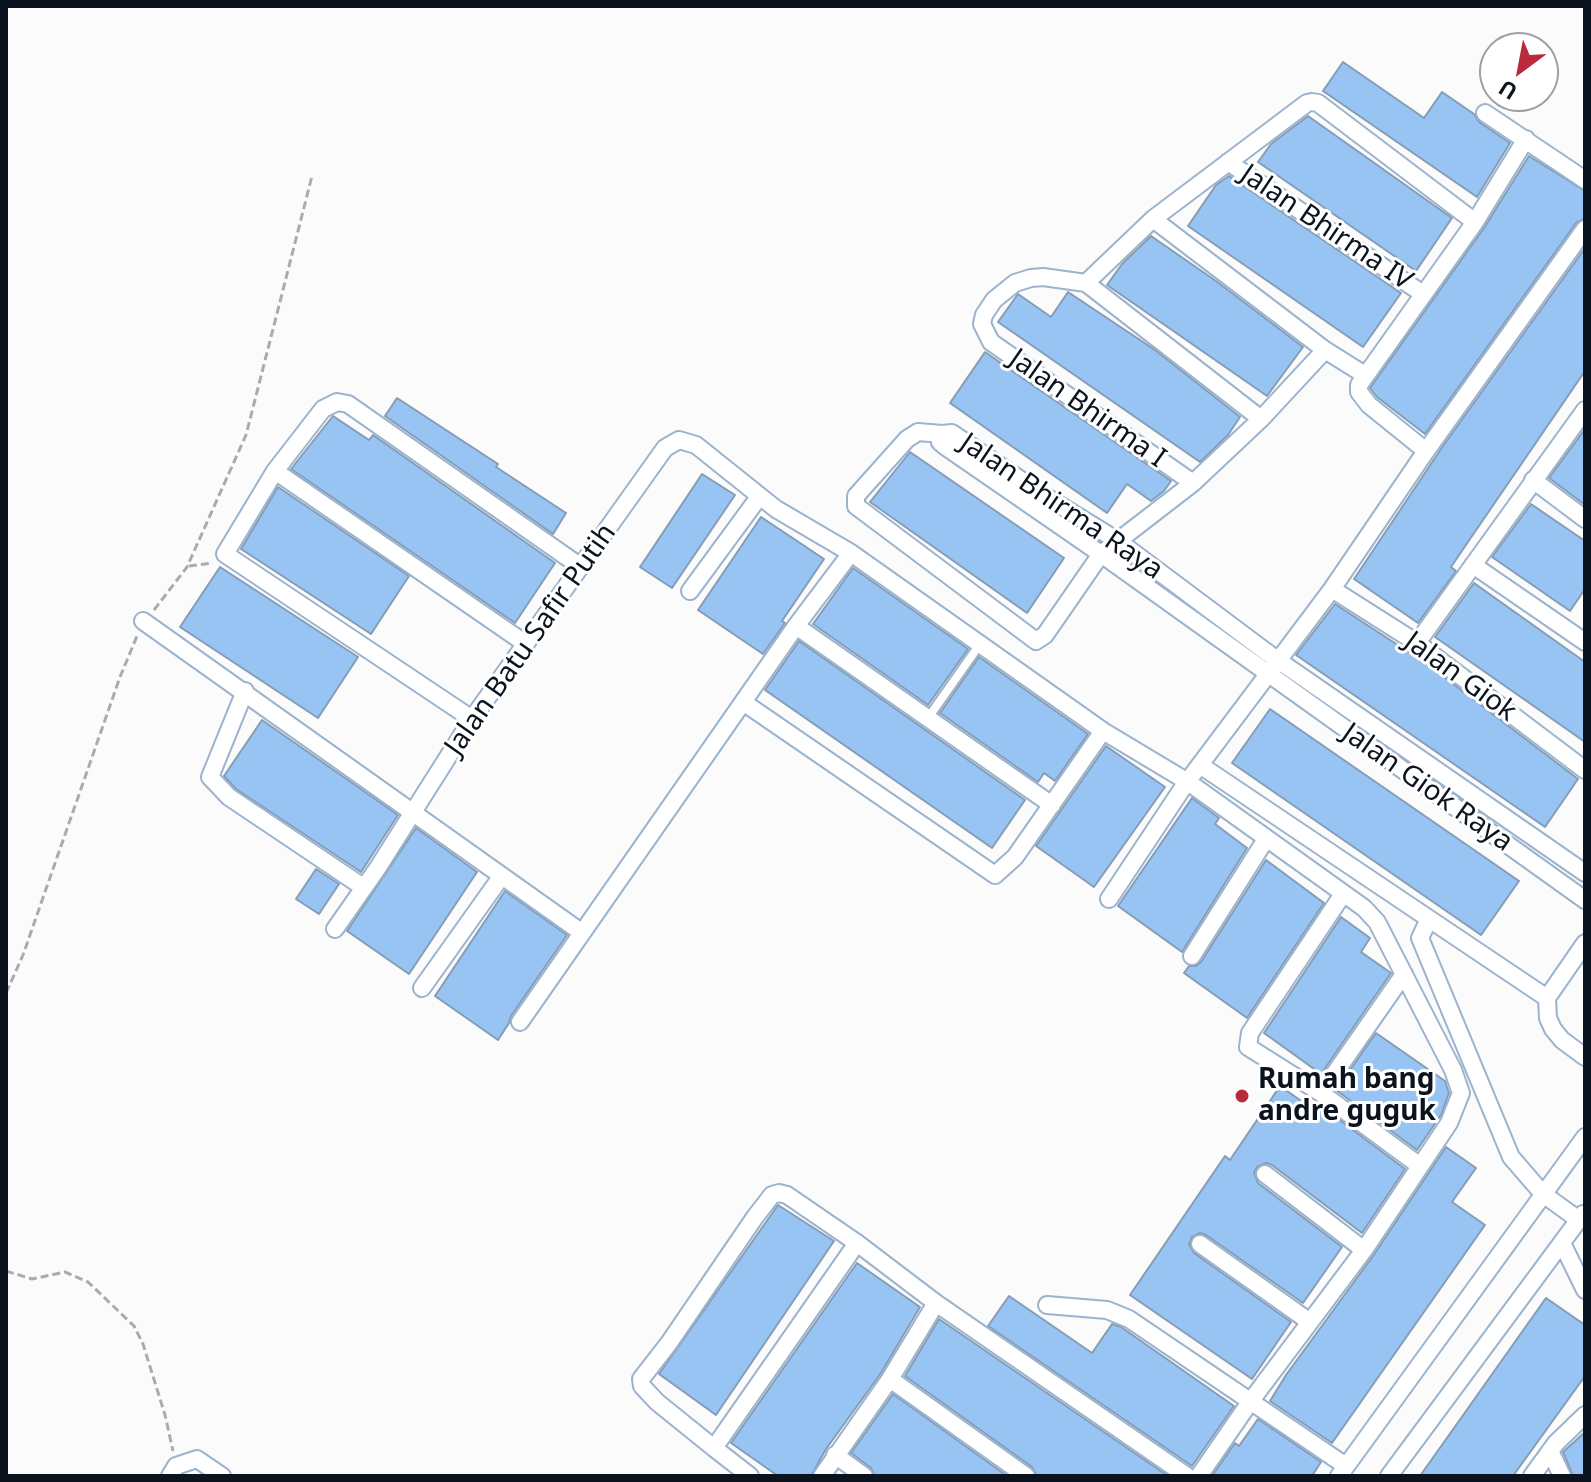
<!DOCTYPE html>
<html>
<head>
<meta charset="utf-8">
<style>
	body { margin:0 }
	#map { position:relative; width:1591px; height:1482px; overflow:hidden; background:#fbfbfb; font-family:"Noto Sans",sans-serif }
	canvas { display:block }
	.frame { position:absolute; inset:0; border:8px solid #0b141e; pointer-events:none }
	.north { position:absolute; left:1479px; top:32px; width:80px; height:80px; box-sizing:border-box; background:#fff; border:2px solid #9da1a5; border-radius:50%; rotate:212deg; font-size:22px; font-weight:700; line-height:32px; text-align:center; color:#0b141e }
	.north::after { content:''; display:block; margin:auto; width:28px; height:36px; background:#bb293d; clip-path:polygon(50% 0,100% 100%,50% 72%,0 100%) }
</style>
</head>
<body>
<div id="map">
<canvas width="1591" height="1482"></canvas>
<div class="frame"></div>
<div class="north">U</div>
</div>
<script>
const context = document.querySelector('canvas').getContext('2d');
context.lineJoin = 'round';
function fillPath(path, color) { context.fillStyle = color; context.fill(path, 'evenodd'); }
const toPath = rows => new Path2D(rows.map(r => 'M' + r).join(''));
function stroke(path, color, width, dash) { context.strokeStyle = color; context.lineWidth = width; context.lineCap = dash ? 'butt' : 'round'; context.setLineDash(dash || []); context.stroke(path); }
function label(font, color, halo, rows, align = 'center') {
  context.font = font + ' "Noto Sans",sans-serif'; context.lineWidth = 6; context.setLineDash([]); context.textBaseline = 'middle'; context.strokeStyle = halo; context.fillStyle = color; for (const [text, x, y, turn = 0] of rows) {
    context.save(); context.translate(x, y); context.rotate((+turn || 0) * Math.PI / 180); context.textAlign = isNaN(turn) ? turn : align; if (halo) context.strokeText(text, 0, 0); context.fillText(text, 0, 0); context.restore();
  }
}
const building = toPath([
	[1343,62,1424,118,1442,92,1474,114,1479,122,1510,143,1477,197,1323,91,1343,62],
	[1308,116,1452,218,1416,271,1258,162,1271,144,1308,116],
	[1529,156,1585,191,1585,218,1576,223,1425,434,1377,397,1370,388,1484,228,1529,156],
	[1229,176,1401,293,1363,347,1188,226,1216,185,1229,176],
	[1151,236,1216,281,1303,347,1267,396,1107,285,1122,264,1151,236],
	[1585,248,1585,371,1470,539,1451,567,1456,571,1418,623,1354,579,1443,446,1585,248],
	[1068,292,1155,350,1240,417,1228,435,1200,462,998,322,1018,294,1051,317,1068,292],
	[985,352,1171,481,1164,491,1151,501,1127,484,1107,513,950,403,985,352],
	[397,398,498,464,496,467,566,513,553,534,385,416,397,398],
	[333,416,369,440,373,435,555,563,515,623,291,469,333,416],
	[1585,429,1585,505,1549,478,1585,429],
	[910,452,1064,558,1027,613,870,502,910,452],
	[702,474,735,495,672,588,640,567,702,474],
	[278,487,409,576,371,634,241,549,278,487],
	[1531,504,1585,541,1585,589,1570,611,1492,557,1531,504],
	[761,517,824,559,782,621,785,623,763,654,698,610,761,517],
	[220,567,358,657,318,718,180,627,220,567],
	[853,568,968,649,928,705,813,624,853,568],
	[1474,583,1585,662,1585,742,1435,637,1474,583],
	[1335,604,1427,664,1578,779,1545,827,1296,655,1335,604],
	[799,641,1025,800,992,848,765,690,799,641],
	[979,657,1088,734,1055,781,1044,773,1038,782,940,713,979,657],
	[1270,709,1519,881,1481,935,1232,763,1270,709],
	[262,720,398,815,361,872,236,789,224,776,262,720],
	[1106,746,1165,787,1094,887,1036,846,1106,746],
	[1192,798,1219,818,1215,824,1247,848,1182,952,1118,906,1192,798],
	[416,828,477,872,409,974,347,931,416,828],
	[1266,860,1324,903,1247,1018,1184,973,1189,966,1196,966,1201,962,1266,860],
	[316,869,339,884,319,914,296,899,316,869],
	[505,891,567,935,511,1016,509,1023,498,1040,435,996,505,891],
	[1341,917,1370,938,1361,952,1391,973,1321,1074,1264,1033,1341,917],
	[1376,1033,1445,1081,1449,1093,1441,1115,1417,1150,1336,1090,1376,1033],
	[1280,1086,1317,1112,1321,1106,1405,1169,1362,1233,1272,1165,1266,1163,1257,1167,1254,1173,1258,1183,1342,1247,1303,1303,1206,1235,1200,1233,1192,1237,1189,1244,1194,1253,1291,1322,1252,1379,1130,1295,1225,1156,1230,1160,1280,1086],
	[1446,1147,1476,1168,1452,1202,1485,1225,1332,1443,1270,1401,1286,1375,1373,1256,1446,1147],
	[778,1205,834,1241,716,1415,659,1374,778,1205],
	[857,1263,920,1307,881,1373,826,1449,811,1476,778,1476,731,1443,857,1263],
	[1009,1296,1092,1353,1112,1324,1121,1327,1234,1406,1192,1466,988,1326,1009,1296],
	[1546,1298,1585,1325,1585,1376,1513,1476,1420,1476,1546,1298],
	[939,1319,1168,1476,1037,1476,1032,1467,905,1376,939,1319],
	[893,1394,1007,1476,875,1476,871,1468,851,1453,893,1394],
	[1258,1419,1321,1462,1312,1476,1212,1476,1235,1443,1239,1446,1258,1419],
	[1585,1432,1585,1476,1573,1476,1563,1452,1585,1432]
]);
fillPath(building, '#97c4f3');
stroke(building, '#859cb6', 2);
const lane = toPath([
	[928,718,980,644]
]);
const street = toPath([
	[1485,113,1585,180],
	[1228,162,1423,294],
	[1153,219,1325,350,1365,375],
	[1086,283,1153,219,1307,103,1312,102,1318,103,1475,222],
	[942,434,918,432,907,439,856,496,856,506,1036,641,1045,635,1101,554,1193,483,1261,419,1325,350],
	[1426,451,1369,405,1359,392,1359,385,1475,222,1526,139],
	[275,471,526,644],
	[1533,480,1585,519],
	[1193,483,991,342,982,324,984,315,994,300,1015,283,1031,278,1043,277,1086,283,1261,419],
	[1473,565,1585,642],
	[1332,589,1417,643,1585,770],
	[690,591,759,497],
	[143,621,581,932],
	[796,626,1052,805],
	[1417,643,1585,410],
	[245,691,210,777,229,797,363,887],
	[743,702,995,875,1015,857,1103,731],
	[472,719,225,554,275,471,323,409,337,402,348,404,581,567],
	[1200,765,1547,998],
	[1585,873,1269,654,1118,541,1040,493,952,433,942,434,940,442,946,447,1101,554,1585,900],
	[1343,894,1250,1033,1248,1047,1321,1093,1420,1166],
	[1109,899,1184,786,1332,589,1426,451,1585,229],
	[1429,919,1420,938,1511,1157,1543,1194,1579,1220],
	[335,929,377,869,472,719,665,448,679,440,696,445,776,509,851,553,1103,731,1188,782,1364,908,1377,922,1453,1070,1461,1093,1449,1123,1364,1250,1250,1402,1199,1476],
	[1585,943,1547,998,1548,1018,1553,1029,1562,1040,1585,1057],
	[1192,956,1266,839],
	[422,988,501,877],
	[520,1022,796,626,851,553],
	[1321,1093,1404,974],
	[1265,1174,1364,1250],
	[1562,1243,1585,1290],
	[1200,1244,1310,1322],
	[1047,1305,1107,1310,1129,1319,1346,1466],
	[890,1379,1026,1476],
	[714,1448,657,1402,642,1386,641,1379,669,1343,755,1217,772,1195,779,1193,787,1195,857,1243,936,1303,1187,1476],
	[1550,1451,1562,1476],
	[835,1455,864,1476],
	[170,1476,176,1466,197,1459,222,1476],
	[750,1476,714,1448,857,1243],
	[822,1476,890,1379,936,1303],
	[1339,1476,1585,1137],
	[1389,1476,1583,1214],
	[1532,1476,1556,1443,1585,1415]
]);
stroke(lane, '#9bb3cd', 12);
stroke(street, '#9bb3cd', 20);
stroke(toPath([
	[189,566,213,563],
	[154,610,187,567,246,435,312,176],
	[6,993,23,955,120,677,137,636],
	[6,1271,32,1279,65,1272,88,1282,134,1326,143,1344,165,1415,173,1451]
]), '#a9acaf', 3, [8, 4]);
stroke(lane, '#fff', 8);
stroke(street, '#fff', 16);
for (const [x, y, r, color] of [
	[1242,1096,8,"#bb293d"]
]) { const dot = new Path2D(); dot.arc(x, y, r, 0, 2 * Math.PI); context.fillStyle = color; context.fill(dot); stroke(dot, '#fff', 3); }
label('28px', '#0b141e', '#fff', [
	["Jalan Bhirma IV",1326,228,34],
	["Jalan Bhirma I",1087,409,35],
	["Jalan Bhirma Raya",1061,507,34],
	["Jalan Batu Safir Putih",531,640,-55],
	["Jalan Giok",1460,677,36],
	["Jalan Giok Raya",1427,788,35]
]);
label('bold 28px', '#0b141e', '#fff', [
	["Rumah bang",1258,1080],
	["andre guguk",1258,1112]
], 'left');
</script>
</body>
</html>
